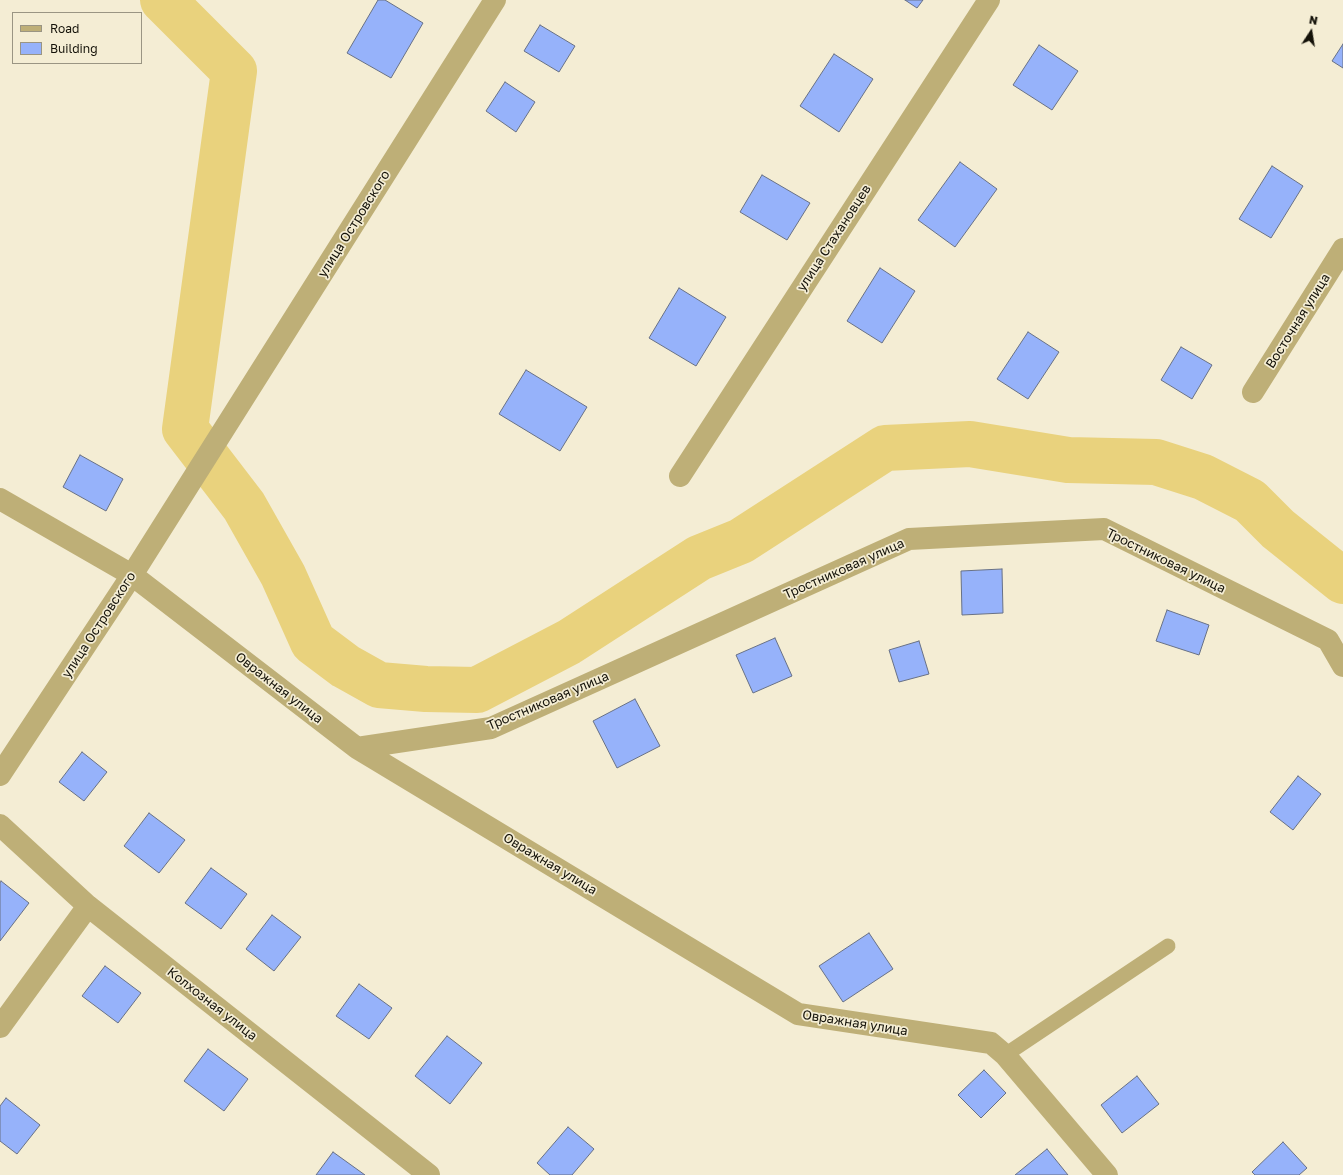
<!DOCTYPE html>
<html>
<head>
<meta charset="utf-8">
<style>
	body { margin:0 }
	#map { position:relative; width:1343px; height:1175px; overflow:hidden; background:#f4edd4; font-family:"Golos Text",sans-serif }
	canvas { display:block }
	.legend { position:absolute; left:12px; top:12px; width:130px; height:52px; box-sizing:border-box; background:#f4edd4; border:1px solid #9a9583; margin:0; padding:5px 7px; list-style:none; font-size:12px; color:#141209 }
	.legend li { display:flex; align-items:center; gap:8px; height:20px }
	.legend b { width:20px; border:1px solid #9a9583 }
	.north { position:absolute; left:1291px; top:12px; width:40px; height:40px; -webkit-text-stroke:3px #f4edd4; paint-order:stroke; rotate:12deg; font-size:11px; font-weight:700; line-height:16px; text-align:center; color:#141209 }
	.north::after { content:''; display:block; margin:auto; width:14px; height:18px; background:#141209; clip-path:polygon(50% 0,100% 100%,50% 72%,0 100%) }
</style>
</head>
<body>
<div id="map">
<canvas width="1343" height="1175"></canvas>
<ul class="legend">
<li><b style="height:5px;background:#beaf77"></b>Road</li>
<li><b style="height:11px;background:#96b2fa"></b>Building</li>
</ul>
<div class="north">N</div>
</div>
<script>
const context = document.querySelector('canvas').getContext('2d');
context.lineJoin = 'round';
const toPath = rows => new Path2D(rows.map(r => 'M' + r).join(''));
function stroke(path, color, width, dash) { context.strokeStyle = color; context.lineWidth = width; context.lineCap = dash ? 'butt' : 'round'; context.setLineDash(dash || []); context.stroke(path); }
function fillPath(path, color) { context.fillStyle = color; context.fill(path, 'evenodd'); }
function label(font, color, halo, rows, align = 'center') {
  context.font = font + ' "Golos Text",sans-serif'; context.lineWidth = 3.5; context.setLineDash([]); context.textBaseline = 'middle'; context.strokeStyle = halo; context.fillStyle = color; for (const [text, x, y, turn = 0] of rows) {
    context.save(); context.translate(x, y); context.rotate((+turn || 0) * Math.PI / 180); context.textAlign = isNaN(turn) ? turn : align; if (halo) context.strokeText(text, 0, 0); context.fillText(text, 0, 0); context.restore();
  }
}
stroke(toPath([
	[163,0,234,71,185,429,244,506,283,575,313,642,345,666,379,685,426,689,477,690,569,642,699,558,741,541,885,448,970,444,1068,460,1156,462,1203,477,1250,501,1278,529,1343,581]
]), '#e9d27d', 46);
const building = toPath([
	[378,0,385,0,423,23,391,78,347,53,378,0],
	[905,0,923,0,917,8,905,0],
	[540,25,575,46,559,72,524,51,540,25],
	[1343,44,1343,68,1332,61,1343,44],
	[1039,45,1078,71,1052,110,1013,85,1039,45],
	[834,54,873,79,839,132,800,106,834,54],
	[505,82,535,102,516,132,486,111,505,82],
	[960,162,997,189,955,247,918,220,960,162],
	[1272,166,1303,186,1271,238,1239,219,1272,166],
	[762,175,810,203,787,240,740,212,762,175],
	[880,268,915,291,882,343,847,321,880,268],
	[679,288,726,317,696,366,649,338,679,288],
	[1028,332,1059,352,1028,399,997,379,1028,332],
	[1181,347,1212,365,1192,399,1161,380,1181,347],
	[526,370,587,407,560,451,499,414,526,370],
	[80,455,123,479,106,511,63,487,80,455],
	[1002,569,1003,613,962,615,961,571,1002,569],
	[1167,610,1209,625,1199,655,1156,641,1167,610],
	[775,638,792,676,753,693,736,655,775,638],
	[919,641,929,674,899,682,889,650,919,641],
	[635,699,660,746,617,768,593,721,635,699],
	[82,752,107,772,84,801,59,782,82,752],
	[1298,776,1321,794,1293,830,1270,812,1298,776],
	[149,813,185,840,159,873,124,846,149,813],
	[211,868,247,894,221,929,185,903,211,868],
	[1,881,29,903,0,941,0,883,1,881],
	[272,915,301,937,274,971,246,949,272,915],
	[869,933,893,969,843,1002,819,966,869,933],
	[105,966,141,993,118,1023,82,996,105,966],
	[359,984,392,1008,369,1039,336,1016,359,984],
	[447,1036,482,1063,450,1104,415,1076,447,1036],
	[208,1049,248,1079,224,1111,184,1081,208,1049],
	[984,1070,1006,1093,981,1118,958,1095,984,1070],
	[1137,1076,1159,1104,1122,1133,1101,1105,1137,1076],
	[6,1098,40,1125,17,1154,0,1141,0,1106,6,1098],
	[568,1127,594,1149,572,1175,550,1175,537,1163,568,1127],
	[1283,1142,1307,1168,1299,1175,1255,1175,1252,1172,1283,1142],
	[1047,1149,1068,1175,1015,1175,1047,1149],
	[333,1152,365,1175,316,1175,333,1152]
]);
fillPath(building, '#96b2fa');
stroke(building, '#687185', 1);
stroke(toPath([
	[1005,1055,1168,946]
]), '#beaf77', 15);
stroke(toPath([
	[1253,392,1343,249],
	[680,476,989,0],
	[0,499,132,575,357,748,798,1014,991,1043,1005,1055,1107,1175],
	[357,748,491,728,909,539,1104,529,1328,640,1343,666],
	[0,775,132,575,495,0],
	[0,825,88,906,429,1175],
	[0,1027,88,906]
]), '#beaf77', 22);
label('13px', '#141209', '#f4edd4', [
	["улица Островского",354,224,-58],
	["улица Стахановцев",834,238,-57],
	["Восточная улица",1298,321,-58],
	["Тростниковая улица",1166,561,26],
	["Тростниковая улица",844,569,-24],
	["улица Островского",99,625,-57],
	["Овражная улица",279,688,38],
	["Тростниковая улица",548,701,-23],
	["Овражная улица",550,864,31],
	["Колхозная улица",212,1004,38],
	["Овражная улица",855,1023,9]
]);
</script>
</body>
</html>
